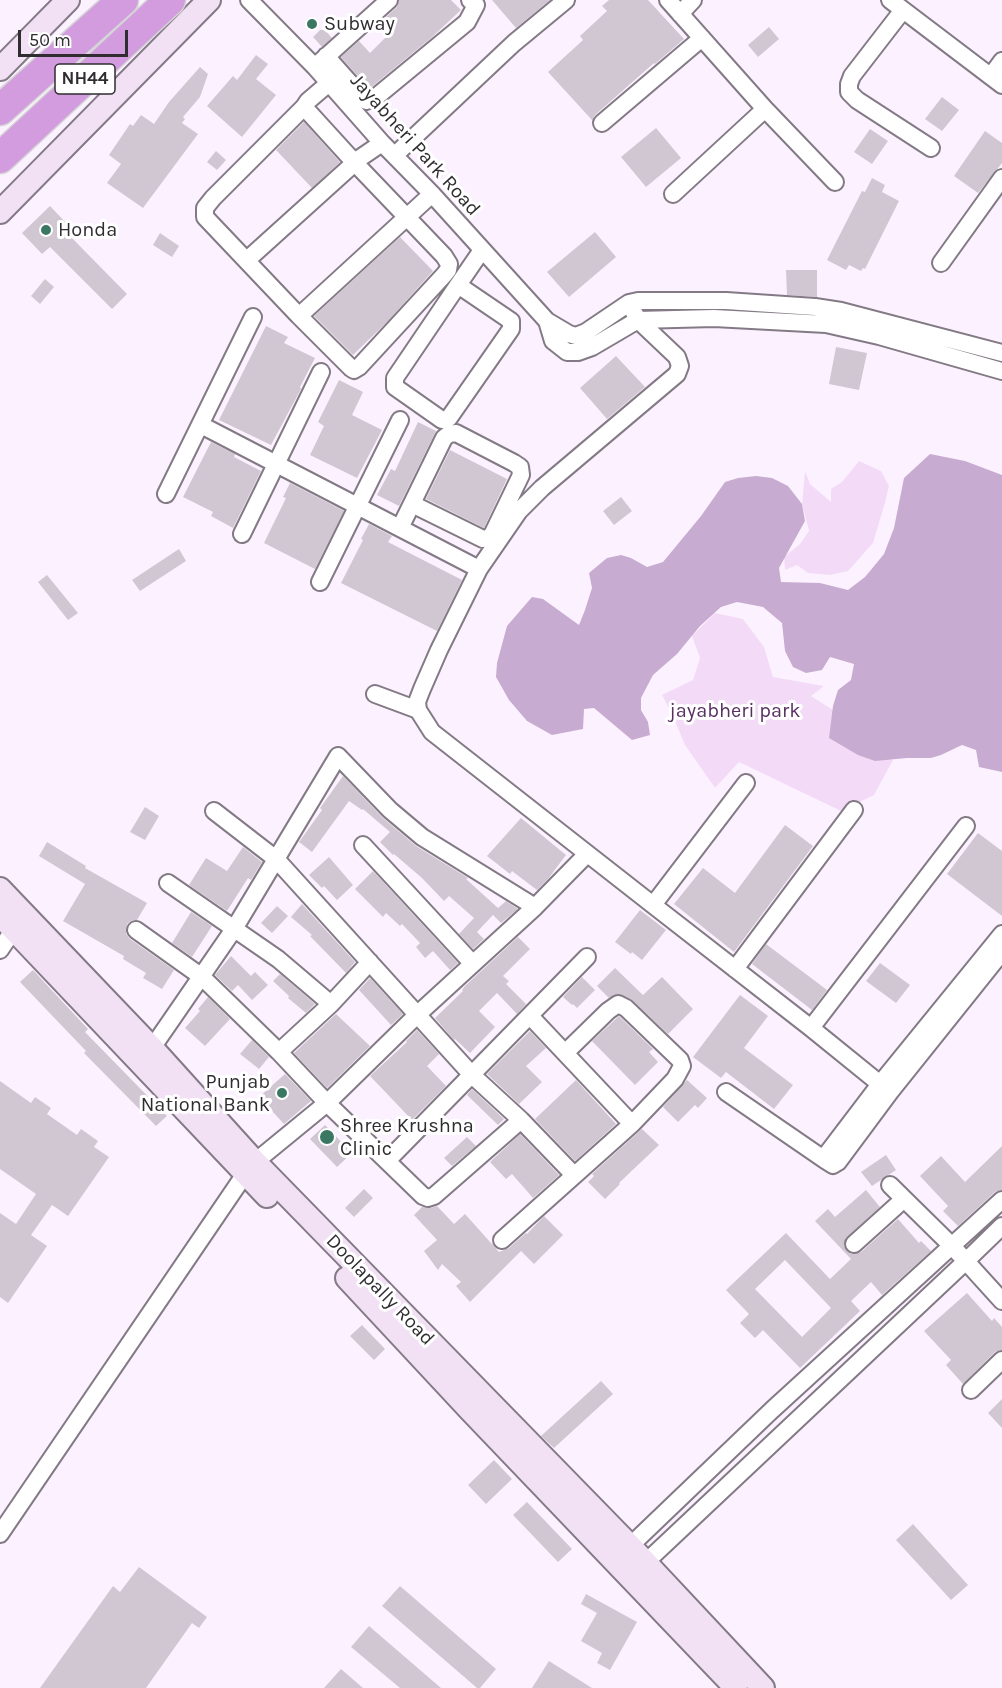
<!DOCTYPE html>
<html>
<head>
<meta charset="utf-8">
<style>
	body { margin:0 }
	#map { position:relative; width:1002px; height:1688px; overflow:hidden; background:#fcf2ff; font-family:Karla,sans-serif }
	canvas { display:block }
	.scale { position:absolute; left:18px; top:30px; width:110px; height:27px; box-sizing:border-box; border:3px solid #302d31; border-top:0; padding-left:8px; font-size:18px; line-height:21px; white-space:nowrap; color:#302d31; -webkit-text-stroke:4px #fff; paint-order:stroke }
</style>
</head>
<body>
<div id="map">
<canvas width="1002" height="1688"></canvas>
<div class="scale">50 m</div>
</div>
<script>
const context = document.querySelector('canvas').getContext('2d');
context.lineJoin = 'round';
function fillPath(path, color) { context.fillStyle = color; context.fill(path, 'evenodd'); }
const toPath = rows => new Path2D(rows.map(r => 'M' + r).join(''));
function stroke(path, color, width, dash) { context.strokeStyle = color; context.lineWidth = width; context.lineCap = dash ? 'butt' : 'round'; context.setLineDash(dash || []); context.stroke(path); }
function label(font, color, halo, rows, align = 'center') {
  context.font = font + ' Karla,sans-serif'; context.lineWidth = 6; context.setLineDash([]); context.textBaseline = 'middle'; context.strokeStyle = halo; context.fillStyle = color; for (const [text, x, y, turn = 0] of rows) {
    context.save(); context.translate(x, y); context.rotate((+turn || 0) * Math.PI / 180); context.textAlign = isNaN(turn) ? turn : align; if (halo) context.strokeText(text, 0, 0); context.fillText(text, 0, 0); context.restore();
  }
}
fillPath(toPath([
	[859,461,881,471,889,486,885,503,873,543,848,571,830,575,808,573,797,565,785,570,784,557,800,544,809,531,802,504,805,471,810,484,831,502,831,489,842,482],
	[715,613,743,619,764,647,773,677,824,686,811,696,833,710,830,734,893,760,874,795,841,811,739,762,715,788,685,745,672,714,662,695,693,680,700,658,692,636]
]), '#f3dbf8');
fillPath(toPath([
	[930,454,965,461,1002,475,1002,772,979,767,976,750,962,745,941,755,931,758,907,758,875,761,858,755,829,738,833,706,838,690,851,680,854,664,830,657,822,670,806,673,793,667,785,651,782,623,763,607,737,602,721,607,700,626,677,654,653,675,641,698,641,710,648,722,650,735,632,740,594,708,584,709,583,729,552,735,527,721,509,700,496,677,497,663,507,626,532,597,543,599,579,625,585,610,592,588,589,573,607,558,621,555,631,558,647,567,663,562,701,516,725,482,738,478,756,476,772,478,788,486,802,504,805,521,779,568,781,582,820,583,848,590,865,577,884,554,894,528,904,478]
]), '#c8abd0');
fillPath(toPath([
	[399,0,451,0,461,10,431,38,369,89,341,57,359,41,370,53,387,36,376,26,396,8],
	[492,0,550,0,516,28],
	[609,0,648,0,684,39,655,64,654,63,595,115,592,120,548,72,583,40,580,36,607,11,602,6],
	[769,27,779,39,758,57,748,45],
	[320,30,325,30,332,38,322,47,313,37],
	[256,55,268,64,256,79,276,95,242,137,207,106,233,76,237,80],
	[200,67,208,74,200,97,183,117,185,119,182,123,198,134,143,208,107,183,121,164,109,155,130,124,133,126,141,115,154,124,169,102],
	[942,97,959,110,942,131,925,119],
	[304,122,340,162,312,188,276,150],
	[656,128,681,158,646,187,621,157],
	[870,129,888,141,872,164,854,152],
	[985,131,1002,143,1002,163,978,193,954,176],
	[216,151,226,160,217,170,207,162],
	[872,178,885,185,882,192,899,201,865,269,863,268,861,271,849,265,846,270,827,260,862,191,865,192],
	[50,206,71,228,66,232,127,294,112,309,50,247,42,254,22,233],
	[595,232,616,257,569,297,547,272],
	[160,233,179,246,172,257,153,245],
	[400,237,433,271,388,321,353,355,314,316],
	[786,270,817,270,817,297,787,295],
	[45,279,54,287,40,304,31,296],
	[266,326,288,337,284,343,315,358,300,387,301,389,271,445,219,420],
	[836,347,867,353,859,390,829,384],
	[616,356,645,387,607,419,580,388],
	[339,380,363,392,352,415,382,430,357,478,310,455,324,426,318,422],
	[418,422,436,431,399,506,377,495,391,469,395,471],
	[211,442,235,454,234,457,261,471,233,528,211,516,213,512,183,497],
	[450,450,507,479,484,528,426,499],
	[290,483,344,511,315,569,264,543,286,498,283,497],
	[621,497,632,511,614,525,603,511],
	[369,524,392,536,388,542,462,580,437,631,341,583,363,540,361,539],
	[179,549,186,561,140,591,132,580],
	[47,575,78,613,68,620,38,582],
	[343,776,383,818,416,846,468,878,466,879,498,908,506,901,518,909,501,923,493,915,477,932,484,939,473,949,459,934,474,918,449,896,444,901,422,878,394,854,393,855,380,842,390,832,363,809,362,810,349,801,312,852,299,842,322,810,320,808],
	[145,807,159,816,145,840,130,832],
	[521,818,566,855,548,879,537,890,512,871,510,874,487,856],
	[785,825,813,846,734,952,674,904,703,868,735,893],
	[978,833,1002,851,1002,916,947,874],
	[47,842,86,866,85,868,147,903,137,920,131,921,127,924,126,934,130,939,174,970,162,989,143,978,146,973,123,959,124,956,63,921,85,884,39,856],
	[243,847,262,862,251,880,248,878,227,911,189,885,206,858,227,871],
	[329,857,353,885,337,900,324,886,322,888,309,875],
	[373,871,458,963,450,970,433,951,425,958,416,947,420,943,402,924,400,926,386,913,383,917,355,889],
	[302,904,355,962,346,973,310,936,312,935,291,917],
	[277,906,288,916,272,933,261,923],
	[640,910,666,930,642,960,632,952,631,954,615,942],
	[191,912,212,926,192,957,172,943],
	[518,937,530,949,503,976,509,981,506,984,526,1004,517,1014,497,993,479,1011,495,1027,470,1053,455,1039,454,1040,435,1018,463,991,462,990,465,986],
	[766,944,827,990,812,1010,752,964],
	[231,956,251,976,255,972,268,985,252,1000,238,985,232,991,215,975],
	[880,963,910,985,896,1003,866,981],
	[615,968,643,995,662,977,693,1009,668,1034,631,999,618,994,609,998,597,986],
	[33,970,88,1029,85,1032,167,1116,156,1126,84,1053,86,1051,20,982],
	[280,974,315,1004,306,1013,288,998,289,996,273,981],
	[582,977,595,990,577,1008,573,1004,572,1005,563,997],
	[370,978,403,1014,391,1025,359,990],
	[740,995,768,1016,744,1048,793,1085,774,1109,726,1072,721,1078,693,1057],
	[208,997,230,1019,205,1046,185,1028,200,1011,198,1009],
	[336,1014,370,1046,327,1088,294,1053],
	[619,1016,653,1049,649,1052,658,1062,635,1085,592,1041],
	[417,1030,439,1054,427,1066,446,1086,412,1120,370,1076,407,1042,406,1041],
	[530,1031,546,1048,526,1066,542,1082,519,1104,487,1074],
	[252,1040,269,1057,259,1069,240,1054],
	[285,1074,311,1101,284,1124,259,1097],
	[576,1080,616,1124,575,1161,535,1119],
	[687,1080,707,1098,698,1108,695,1105,678,1122,663,1107],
	[0,1081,31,1103,35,1097,51,1108,47,1114,77,1135,81,1129,98,1141,94,1147,109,1157,68,1216,52,1205,31,1235,47,1246,8,1303,0,1297,0,1213,16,1224,36,1194,0,1169],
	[472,1089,504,1119,498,1125,467,1095],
	[325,1125,352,1153,337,1167,310,1139],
	[642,1129,659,1145,619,1183,620,1184,605,1199,588,1182,594,1176,592,1174],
	[520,1134,559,1175,533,1198,512,1174,506,1179,490,1162],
	[467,1137,476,1146,452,1166,444,1158],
	[1002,1146,1002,1190,995,1192,958,1226,943,1211,948,1206,920,1176,941,1156,965,1182],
	[886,1155,896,1170,872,1186,861,1172],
	[364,1189,373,1198,354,1217,345,1208],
	[866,1190,880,1207,847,1237,844,1246,847,1251,851,1254,861,1252,898,1219,919,1243,921,1241,931,1251,882,1295,871,1282,851,1301,860,1311,800,1368,763,1330,755,1338,740,1323,749,1314,726,1290,786,1233,830,1279,851,1259,815,1221,828,1209,835,1217],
	[785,1260,831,1308,802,1337,755,1289],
	[437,1206,454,1224,465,1214,499,1252,509,1248,526,1233,527,1234,544,1216,563,1235,534,1264,521,1251,470,1302,456,1286,461,1282,442,1264,438,1270,424,1251,437,1240,414,1215,422,1207,431,1208],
	[967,1293,992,1321,994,1318,1002,1327,1002,1350,995,1352,963,1384,946,1365,951,1360,924,1331],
	[362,1325,385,1349,374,1360,350,1336],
	[601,1381,613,1394,554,1448,541,1436],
	[1002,1399,1002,1428,988,1413],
	[494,1460,512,1479,486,1504,468,1485],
	[527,1502,572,1549,558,1562,513,1515],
	[913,1524,968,1585,951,1600,896,1540],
	[139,1567,207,1617,199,1628,192,1623,146,1688,40,1688,113,1586,120,1592],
	[400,1586,496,1669,480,1688,477,1688,382,1606],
	[586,1594,637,1622,610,1670,597,1663,602,1653,581,1641,597,1613,581,1604],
	[369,1626,441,1688,400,1688,351,1647],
	[549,1661,592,1688,532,1688],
	[341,1669,363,1688,324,1688]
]), '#d1c7d3');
const street = toPath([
	[249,0,315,67,382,143,432,194,547,321,569,334,576,336,586,332,629,303,638,301,726,301,815,307,841,311,1002,353],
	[668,0,765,109,835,182],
	[890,0,1002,85],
	[903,10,852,76,849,84,849,92,857,100,931,148],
	[680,14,693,0],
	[326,56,366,101,376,97,467,22,476,5,470,0],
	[318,64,389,0],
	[991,76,1002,61],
	[304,107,355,163,444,256,449,264,448,270,444,275,359,367,354,370,351,368,299,316,205,217,205,208,213,198,304,107,308,101,329,83],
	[602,123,702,38],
	[395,155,514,43,566,0],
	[673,194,765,109],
	[247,260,360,158,382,143],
	[941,263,1002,178],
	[458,285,511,321,511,329,449,418,442,420,395,387,395,378,458,285,482,250],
	[629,303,638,320,677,357,680,366,677,374,542,488,519,511,479,569,439,650,422,689,417,702,418,710,432,732,653,905,811,1028,890,1092],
	[299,316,432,194],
	[547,321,553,341,567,352,578,352,592,347,638,320,714,318,826,324,879,336,1002,371],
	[201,425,479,569],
	[166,494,253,317],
	[400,528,444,438,449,434,456,433,514,463,520,467,521,475,492,535,488,538,483,539,412,504],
	[242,534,321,372],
	[320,582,400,420],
	[375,694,418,710],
	[214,811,276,859,472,1075,521,1120,574,1175],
	[363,845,473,964],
	[168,883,278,959,331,1004],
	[653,905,746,783],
	[136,930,202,977,279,1052,327,1103,423,1196,428,1198,434,1196,521,1120],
	[1002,934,880,1084,826,1155,825,1160,833,1165,838,1162,890,1092,1002,952],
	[0,950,14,929],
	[735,969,854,810],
	[530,1016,632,1124],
	[811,1028,966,826],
	[152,1048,234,929,338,756,390,810,422,837,535,907],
	[279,1052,331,1004,370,962],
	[726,1092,825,1160],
	[387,1161,587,957],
	[255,1162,327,1103,418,1014,535,907,587,854],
	[890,1185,953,1247,1002,1301],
	[502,1240,632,1124,675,1079,682,1066,680,1060,626,1008,618,1004,608,1011,565,1053],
	[854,1244,904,1199],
	[971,1390,1002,1360],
	[0,1534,245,1174],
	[630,1546,772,1410,1002,1200],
	[645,1563,966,1261,1002,1226]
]);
const secondary = toPath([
	[0,69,68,0],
	[0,212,209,0],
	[0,889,152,1048,255,1162,630,1546,763,1688],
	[0,915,267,1196],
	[347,1278,470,1410,736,1688]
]);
const highway = toPath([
	[0,110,123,0],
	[0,158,170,0]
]);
stroke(street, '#837a85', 20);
stroke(secondary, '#837a85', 26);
stroke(highway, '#d6d5d6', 33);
stroke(street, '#fff', 16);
stroke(secondary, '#f2e1f5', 22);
stroke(highway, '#d29cdf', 30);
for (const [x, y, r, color] of [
	[312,24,6,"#3b7864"],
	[46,230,6,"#3b7864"],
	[282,1093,6,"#3b7864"],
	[327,1137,8,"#3b7864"]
]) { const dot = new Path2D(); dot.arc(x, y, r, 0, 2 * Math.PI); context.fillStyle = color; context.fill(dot); stroke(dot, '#fff', 2); }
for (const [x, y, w] of [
	[85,79,60]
]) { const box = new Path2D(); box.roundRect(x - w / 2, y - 15, w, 30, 4.5); context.fillStyle = '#fff'; context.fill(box); stroke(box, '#302d31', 1.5); }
label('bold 18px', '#302d31', null, [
	["NH44",85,79]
]);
label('20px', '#302d31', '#fff', [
	["Subway",324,24],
	["Honda",58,230],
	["Punjab",270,1082,"right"],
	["National Bank",270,1105,"right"],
	["Shree Krushna",340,1126],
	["Clinic",340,1149]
], 'left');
label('20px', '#302d31', '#fff', [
	["Jayabheri Park Road",415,145,48],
	["Doolapally Road",380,1290,46]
]);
label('20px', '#583161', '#fff', [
	["jayabheri park",735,711]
]);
</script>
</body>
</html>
